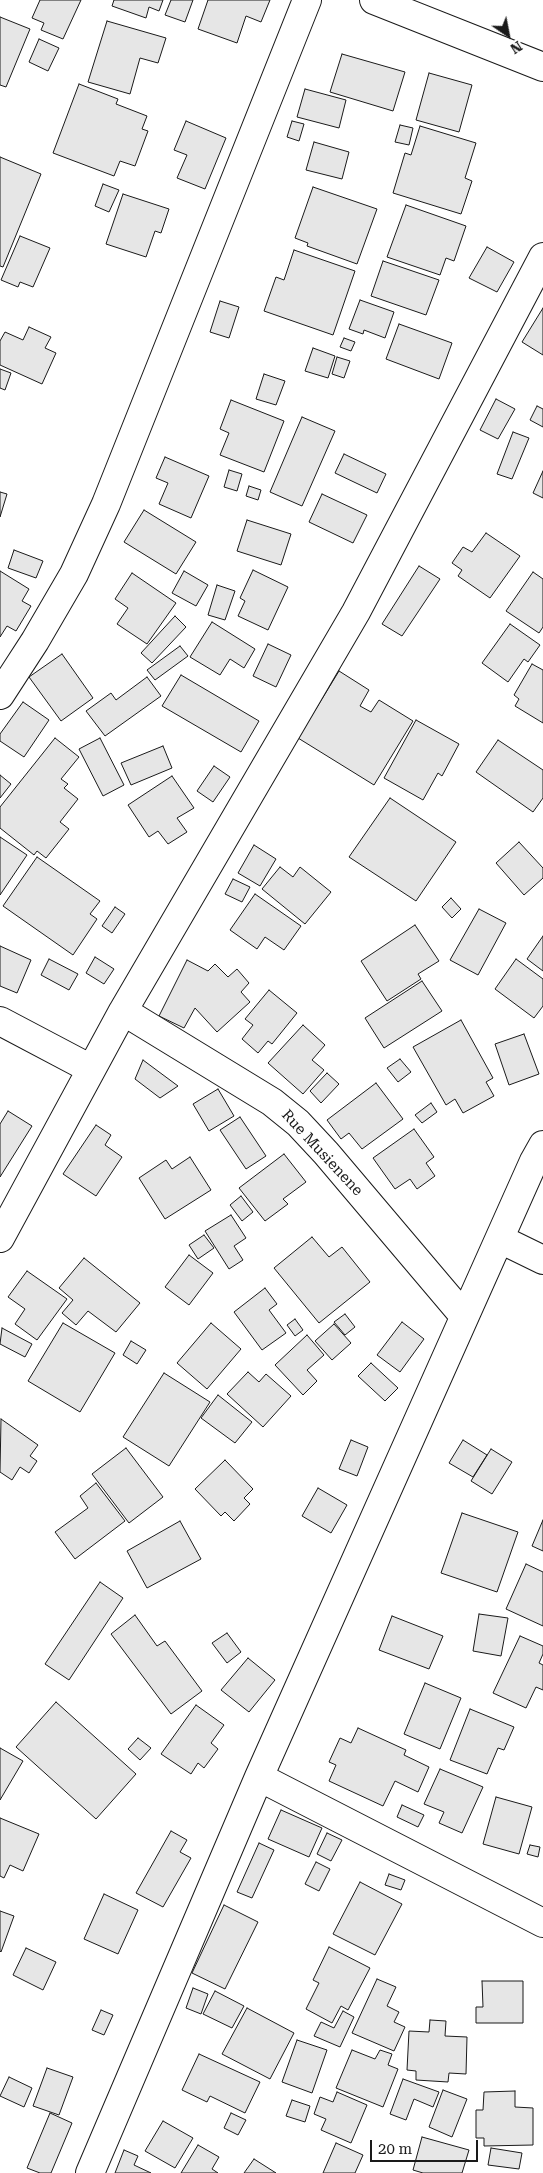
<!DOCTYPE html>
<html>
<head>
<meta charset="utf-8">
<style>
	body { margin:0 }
	#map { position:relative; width:543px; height:2173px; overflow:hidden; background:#fff; font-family:"Roboto Serif",serif }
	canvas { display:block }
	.north { position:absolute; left:483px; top:10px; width:50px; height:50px; -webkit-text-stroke:4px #fff; paint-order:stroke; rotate:147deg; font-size:14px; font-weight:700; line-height:20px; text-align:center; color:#1a1a1a }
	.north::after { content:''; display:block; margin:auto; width:18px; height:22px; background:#1a1a1a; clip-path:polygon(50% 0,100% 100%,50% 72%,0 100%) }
	.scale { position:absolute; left:370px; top:2140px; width:108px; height:22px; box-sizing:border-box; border:2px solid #1a1a1a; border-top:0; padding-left:6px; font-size:15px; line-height:18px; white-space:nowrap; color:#1a1a1a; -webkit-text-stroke:4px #fff; paint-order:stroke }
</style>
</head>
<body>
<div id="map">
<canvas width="543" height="2173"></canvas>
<div class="north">N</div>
<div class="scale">20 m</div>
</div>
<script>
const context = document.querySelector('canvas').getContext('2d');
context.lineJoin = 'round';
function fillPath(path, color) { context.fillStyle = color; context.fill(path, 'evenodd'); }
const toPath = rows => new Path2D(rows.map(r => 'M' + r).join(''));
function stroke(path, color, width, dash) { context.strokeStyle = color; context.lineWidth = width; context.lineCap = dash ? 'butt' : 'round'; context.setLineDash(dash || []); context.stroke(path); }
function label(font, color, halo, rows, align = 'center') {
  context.font = font + ' "Roboto Serif",serif'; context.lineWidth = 4; context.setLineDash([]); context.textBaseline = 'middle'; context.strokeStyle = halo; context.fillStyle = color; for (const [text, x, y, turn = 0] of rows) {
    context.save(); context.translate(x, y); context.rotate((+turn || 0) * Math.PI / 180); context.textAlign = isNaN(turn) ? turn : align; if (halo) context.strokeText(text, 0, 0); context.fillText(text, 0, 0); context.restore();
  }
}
const building = toPath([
	[40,0,81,0,63,39,41,30,44,23,32,18,40,0],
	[114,0,163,0,159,11,149,7,146,18,112,6,114,0],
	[171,0,193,0,185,22,165,15,171,0],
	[208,0,270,0,261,22,246,16,237,43,198,29,208,0],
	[0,17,30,29,6,87,0,85,0,17],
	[107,21,166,38,158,63,140,58,130,94,88,82,107,21],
	[39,39,59,48,48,71,29,62,39,39],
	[342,54,405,72,393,111,330,92,342,54],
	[429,73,472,85,459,132,416,120,429,73],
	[79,84,118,99,116,104,147,116,142,129,148,131,135,166,120,161,114,176,53,153,79,84],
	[305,89,346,100,339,128,297,117,305,89],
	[186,121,226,138,205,189,177,178,187,155,174,150,186,121],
	[292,121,304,124,299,141,287,137,292,121],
	[400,125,413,128,409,145,395,142,400,125],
	[420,126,476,143,465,178,472,181,461,214,393,193,405,153,411,155,420,126],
	[314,142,349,152,342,179,306,170,314,142],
	[0,157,41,174,3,267,0,266,0,157],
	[103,184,119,190,109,212,95,206,103,184],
	[313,187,377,209,357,264,307,246,308,243,295,238,313,187],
	[123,194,169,209,161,233,155,231,146,257,106,244,123,194],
	[406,205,466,226,454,261,446,258,440,275,387,257,406,205],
	[20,236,50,248,33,287,20,282,18,287,1,280,20,236],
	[487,247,514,262,497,292,469,278,487,247],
	[294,250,355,271,333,335,264,311,276,277,284,280,294,250],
	[383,261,439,280,426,315,371,296,383,261],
	[360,300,394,312,385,338,364,330,363,334,349,329,360,300],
	[220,301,239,307,229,338,210,332,220,301],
	[543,308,543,355,522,342,543,308],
	[399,324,452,343,439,379,386,359,399,324],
	[29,327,51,337,45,348,56,353,42,384,0,365,0,341,5,332,23,340,29,327],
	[344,338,355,342,351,351,340,347,344,338],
	[313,348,335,356,328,378,305,371,313,348],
	[337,357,350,361,344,378,332,374,337,357],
	[0,369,11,373,5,390,0,388,0,369],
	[264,374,285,381,276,405,256,399,264,374],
	[496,399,515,409,498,439,480,430,496,399],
	[231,400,284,421,264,472,220,455,229,433,220,429,231,400],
	[537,406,543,409,543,427,530,420,537,406],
	[302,417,335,431,302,506,270,492,302,417],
	[513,432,529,438,512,479,497,474,513,432],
	[344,454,386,474,377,493,335,473,344,454],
	[165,457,209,476,191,518,159,504,168,483,156,478,165,457],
	[229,470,242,474,237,491,224,487,229,470],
	[543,471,543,498,533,493,543,471],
	[249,486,261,490,258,500,246,496,249,486],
	[0,492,7,494,0,517,0,492],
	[322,494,367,515,353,543,309,522,322,494],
	[144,510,196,542,176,574,124,542,144,510],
	[247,520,291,534,281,565,237,551,247,520],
	[486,533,520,556,490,598,458,576,462,570,452,563,463,547,472,552,486,533],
	[14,550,43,561,36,578,8,568,14,550],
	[419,566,440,579,402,636,382,624,419,566],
	[253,570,288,587,268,630,238,616,245,601,240,598,253,570],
	[0,571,29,589,22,601,31,606,16,631,7,626,0,637,0,571],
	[184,571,208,585,196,606,172,593,184,571],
	[533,572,543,579,543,627,539,633,506,611,533,572],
	[132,573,176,603,147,644,117,624,128,608,115,599,132,573],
	[217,585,235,591,225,620,208,615,217,585],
	[175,616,186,627,152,663,141,653,175,616],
	[212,622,255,649,244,668,230,659,220,675,190,657,212,622],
	[510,624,540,645,528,662,524,659,508,682,482,663,510,624],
	[268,644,291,655,276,687,253,676,268,644],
	[180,646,188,656,155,680,147,670,180,646],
	[62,654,93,698,61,721,29,677,62,654],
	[532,664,543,670,543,723,515,706,519,699,514,695,532,664],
	[339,671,369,690,360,706,371,712,379,700,413,721,374,785,298,738,339,671],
	[181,675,259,721,241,752,162,706,181,675],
	[147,677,161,696,105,736,86,711,111,693,116,700,147,677],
	[23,702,49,720,24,757,0,741,0,734,23,702],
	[416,720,459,744,442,776,438,773,423,800,384,778,416,720],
	[55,738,79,757,61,779,68,784,64,788,78,799,60,822,69,829,46,858,37,851,34,855,0,828,0,807,55,738],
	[100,738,124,785,103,796,79,749,100,738],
	[498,740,543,770,543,798,533,812,476,772,498,740],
	[163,746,172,768,131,785,121,763,163,746],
	[214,766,230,777,213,802,197,791,214,766],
	[0,775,11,784,0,798,0,775],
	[172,776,194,808,177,818,187,832,168,844,158,831,149,837,128,805,172,776],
	[390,798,456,842,416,901,349,857,390,798],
	[0,837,27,855,0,895,0,837],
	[519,842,543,868,543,878,524,895,496,863,519,842],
	[254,845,276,859,260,886,238,873,254,845],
	[37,857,100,901,90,914,97,919,73,955,3,906,37,857],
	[280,867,293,877,300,867,331,892,305,924,262,889,280,867],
	[233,879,250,887,242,902,225,894,233,879],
	[255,894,301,926,284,950,265,937,257,949,230,930,255,894],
	[451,898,461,909,452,918,442,907,451,898],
	[115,907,125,914,112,933,102,926,115,907],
	[479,909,506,923,478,975,450,960,479,909],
	[415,925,439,961,418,974,421,979,387,1001,361,961,415,925],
	[543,936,543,971,527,959,543,936],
	[0,946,31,960,17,993,0,986,0,946],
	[95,957,114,969,104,984,86,973,95,957],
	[49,959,78,974,69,990,41,975,49,959],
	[516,959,543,979,543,1006,534,1018,495,989,516,959],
	[187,960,208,971,215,964,228,977,237,969,249,983,241,992,250,1002,217,1032,195,1008,184,1028,159,1016,187,960],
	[422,981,442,1011,384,1048,365,1018,422,981],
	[269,990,297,1013,272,1044,268,1041,258,1053,242,1039,253,1025,245,1019,269,990],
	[461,1020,493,1078,486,1082,494,1096,463,1113,455,1099,446,1105,413,1047,461,1020],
	[303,1025,325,1045,312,1060,324,1070,303,1094,268,1063,303,1025],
	[524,1034,539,1074,509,1085,495,1044,524,1034],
	[400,1059,411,1072,398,1082,387,1068,400,1059],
	[143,1060,178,1086,160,1098,135,1079,143,1060],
	[327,1073,339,1084,321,1103,310,1091,327,1073],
	[376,1083,403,1119,362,1149,349,1133,341,1139,327,1120,376,1083],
	[218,1089,234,1116,209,1131,193,1104,218,1089],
	[431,1103,437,1112,422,1123,415,1115,431,1103],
	[8,1111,32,1126,0,1177,0,1124,8,1111],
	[240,1117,266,1156,246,1169,220,1130,240,1117],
	[96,1125,111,1135,105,1145,122,1157,96,1196,63,1174,96,1125],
	[414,1129,434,1157,426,1163,435,1176,417,1189,410,1179,395,1189,373,1158,414,1129],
	[284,1154,306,1182,283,1199,288,1204,265,1221,239,1188,284,1154],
	[190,1157,211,1190,165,1219,139,1178,166,1160,172,1169,190,1157],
	[241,1196,253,1212,242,1221,230,1205,241,1196],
	[231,1215,246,1238,234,1246,243,1260,229,1269,205,1231,231,1215],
	[204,1235,214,1248,198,1259,189,1245,204,1235],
	[312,1237,329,1257,342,1247,370,1282,319,1323,274,1268,312,1237],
	[189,1255,213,1273,189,1305,165,1287,189,1255],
	[84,1258,140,1303,116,1332,88,1311,76,1325,62,1313,73,1300,59,1288,84,1258],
	[27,1271,67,1299,37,1340,15,1324,25,1309,8,1297,27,1271],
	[265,1288,277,1304,269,1310,286,1333,262,1350,234,1312,265,1288],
	[345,1314,355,1327,345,1335,334,1322,345,1314],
	[295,1319,303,1330,295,1336,287,1325,295,1319],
	[402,1322,424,1339,400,1372,377,1355,402,1322],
	[63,1323,115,1353,80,1412,28,1381,63,1323],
	[211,1323,241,1349,207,1389,177,1363,211,1323],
	[334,1324,351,1343,332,1360,315,1341,334,1324],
	[2,1328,32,1344,25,1357,0,1344,2,1328],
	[307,1335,324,1355,307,1370,317,1381,303,1395,275,1365,307,1335],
	[131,1341,146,1350,137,1364,123,1355,131,1341],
	[371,1363,398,1388,385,1401,358,1376,371,1363],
	[248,1372,259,1382,266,1374,291,1396,263,1427,227,1394,248,1372],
	[164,1373,210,1402,169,1466,123,1437,164,1373],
	[218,1395,252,1422,235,1443,201,1418,218,1395],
	[1,1419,38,1445,30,1456,37,1461,29,1473,20,1467,12,1480,0,1472,1,1419],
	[351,1440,368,1447,357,1476,339,1469,351,1440],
	[463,1440,487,1455,473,1477,449,1463,463,1440],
	[126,1448,163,1497,129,1523,92,1474,126,1448],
	[491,1449,512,1462,492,1494,471,1481,491,1449],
	[225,1460,253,1489,244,1498,250,1504,234,1521,225,1512,221,1516,195,1489,225,1460],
	[96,1483,125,1521,75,1559,55,1532,88,1508,80,1496,96,1483],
	[318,1488,347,1505,331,1533,302,1516,318,1488],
	[462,1513,518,1532,497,1592,441,1573,462,1513],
	[543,1520,543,1551,532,1546,543,1520],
	[180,1521,201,1559,147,1588,127,1551,180,1521],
	[526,1564,543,1572,543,1626,506,1609,526,1564],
	[100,1582,123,1598,69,1680,45,1664,100,1582],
	[479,1614,508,1618,501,1656,473,1651,479,1614],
	[135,1615,157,1646,165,1641,202,1691,171,1714,111,1634,135,1615],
	[392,1616,443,1636,429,1669,379,1650,392,1616],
	[227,1633,241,1652,227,1663,212,1643,227,1633],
	[520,1636,543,1646,543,1654,539,1663,543,1665,543,1690,536,1687,526,1708,493,1693,520,1636],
	[248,1658,275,1680,249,1712,221,1690,248,1658],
	[425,1683,461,1698,440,1749,404,1734,425,1683],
	[56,1702,136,1774,96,1819,16,1747,56,1702],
	[196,1705,224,1725,211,1743,218,1749,204,1768,198,1763,191,1774,161,1754,196,1705],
	[470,1709,514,1727,504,1750,498,1748,487,1774,450,1760,470,1709],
	[358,1728,406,1750,404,1755,429,1767,418,1792,395,1781,383,1806,329,1781,336,1765,329,1762,340,1738,351,1743,358,1728],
	[138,1738,151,1748,140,1760,128,1749,138,1738],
	[0,1748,23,1761,0,1800,0,1748],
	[440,1769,483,1787,462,1833,439,1823,444,1812,424,1804,440,1769],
	[496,1797,532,1807,519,1854,483,1844,496,1797],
	[402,1805,424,1815,418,1827,397,1817,402,1805],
	[281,1810,322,1828,309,1857,268,1839,281,1810],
	[0,1818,39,1834,23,1871,10,1865,4,1878,0,1876,0,1818],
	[171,1831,187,1840,180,1852,191,1858,163,1907,136,1893,171,1831],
	[327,1833,342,1840,331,1861,317,1854,327,1833],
	[259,1843,274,1850,252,1898,237,1892,259,1843],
	[530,1845,540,1847,538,1857,527,1854,530,1845],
	[316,1862,330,1869,319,1891,305,1884,316,1862],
	[389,1874,405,1880,401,1890,385,1885,389,1874],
	[360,1882,402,1904,375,1955,333,1934,360,1882],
	[104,1894,138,1910,118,1954,84,1939,104,1894],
	[224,1905,258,1922,225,1989,192,1973,224,1905],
	[0,1911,14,1916,1,1952,0,1951,0,1911],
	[329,1947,370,1968,348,2010,341,2006,332,2023,306,2009,319,1983,313,1980,329,1947],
	[26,1948,56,1962,43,1990,13,1975,26,1948],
	[377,1979,396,1987,387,2006,399,2012,394,2022,405,2027,394,2051,352,2033,377,1979],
	[482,1981,523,1981,523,2023,476,2023,476,2007,483,2007,482,1981],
	[193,1988,208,1994,201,2014,186,2008,193,1988],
	[215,1991,244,2006,232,2028,203,2014,215,1991],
	[247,2008,294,2033,270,2079,222,2054,247,2008],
	[101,2010,113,2015,104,2035,92,2030,101,2010],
	[343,2011,354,2017,340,2047,314,2036,321,2022,334,2028,343,2011],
	[430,2020,446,2021,445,2036,467,2037,466,2074,449,2073,448,2082,416,2080,416,2071,407,2070,409,2031,429,2032,430,2020],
	[297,2040,327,2050,312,2093,282,2082,297,2040],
	[352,2050,375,2059,380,2050,392,2054,388,2065,398,2069,383,2107,336,2088,352,2050],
	[199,2054,260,2082,245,2113,210,2096,207,2102,182,2090,199,2054],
	[47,2068,73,2077,59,2115,33,2106,47,2068],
	[9,2077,32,2088,24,2107,0,2096,9,2077],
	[403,2079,439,2092,433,2107,414,2099,406,2120,390,2114,403,2079],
	[443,2090,467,2099,452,2137,429,2127,443,2090],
	[515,2091,515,2107,533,2108,533,2145,484,2146,484,2138,476,2138,476,2110,483,2110,484,2092,515,2091],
	[337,2092,367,2105,351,2143,321,2130,326,2119,314,2114,320,2097,333,2102,337,2092],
	[292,2100,310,2106,305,2122,286,2116,292,2100],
	[50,2113,72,2123,51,2173,40,2173,27,2168,50,2113],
	[231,2113,246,2120,238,2135,224,2128,231,2113],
	[163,2121,193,2138,175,2168,145,2151,163,2121],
	[422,2137,469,2150,462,2173,423,2173,413,2170,422,2137],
	[336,2143,363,2155,355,2173,323,2173,336,2143],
	[198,2145,219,2157,212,2169,218,2173,181,2173,198,2145],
	[491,2148,522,2153,519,2169,488,2165,491,2148],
	[124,2150,138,2156,134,2165,151,2173,115,2173,124,2150],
	[254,2159,276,2173,244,2173,254,2159]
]);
fillPath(building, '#e6e6e6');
stroke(building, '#1a1a1a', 1);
const minor = toPath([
	[374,0,543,67],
	[0,695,35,641,74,574,106,504,307,0],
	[123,1011,272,1102,298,1123,326,1153,464,1316],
	[0,1021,91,1069],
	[0,1238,123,1011,356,612,543,257],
	[500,1239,543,1260],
	[259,1777,543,1923],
	[90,2173,259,1777,534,1161,543,1145]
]);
stroke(minor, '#1a1a1a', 30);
stroke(minor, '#fff', 28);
label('15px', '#1a1a1a', '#fff', [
	["Rue Musienene",322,1153,47]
]);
</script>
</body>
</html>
